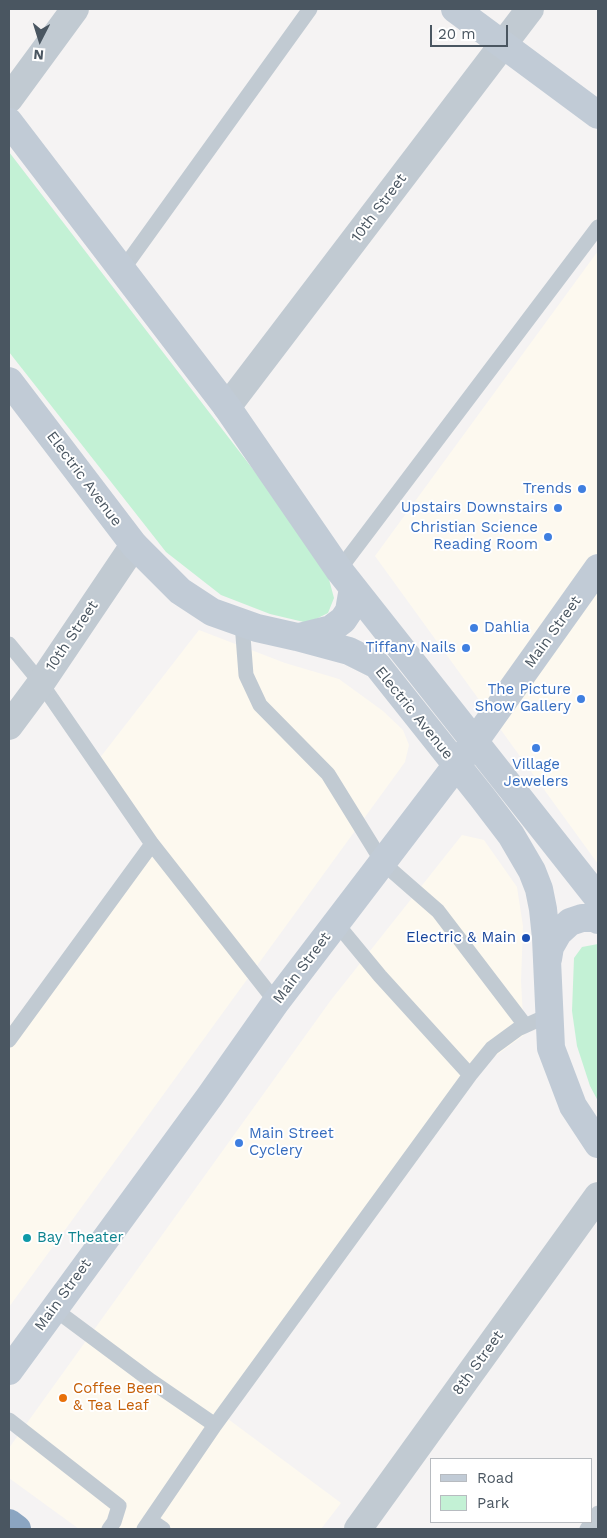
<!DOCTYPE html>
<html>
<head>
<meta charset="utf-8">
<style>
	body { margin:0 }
	#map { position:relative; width:607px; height:1538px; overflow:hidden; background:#f5f3f3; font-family:"Work Sans",sans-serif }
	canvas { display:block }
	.frame { position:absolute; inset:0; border:10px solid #4a5661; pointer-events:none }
	.legend { position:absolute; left:430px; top:1458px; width:162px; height:65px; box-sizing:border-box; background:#fff; border:1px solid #b7bbc0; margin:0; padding:6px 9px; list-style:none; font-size:15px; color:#4a5661 }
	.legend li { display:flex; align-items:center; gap:10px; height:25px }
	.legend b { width:25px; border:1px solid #b7bbc0 }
	.north { position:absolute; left:15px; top:15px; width:50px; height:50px; -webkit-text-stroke:4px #fff; paint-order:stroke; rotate:185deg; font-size:14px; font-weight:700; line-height:20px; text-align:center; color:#4a5661 }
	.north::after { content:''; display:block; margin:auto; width:18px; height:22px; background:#4a5661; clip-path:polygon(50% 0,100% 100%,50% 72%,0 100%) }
	.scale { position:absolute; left:430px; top:25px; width:78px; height:22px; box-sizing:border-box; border:2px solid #4a5661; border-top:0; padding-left:6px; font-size:15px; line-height:18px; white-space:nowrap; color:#4a5661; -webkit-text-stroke:4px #fff; paint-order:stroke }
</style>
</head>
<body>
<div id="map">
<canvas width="607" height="1538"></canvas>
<div class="frame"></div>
<ul class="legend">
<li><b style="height:6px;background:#c1cbd6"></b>Road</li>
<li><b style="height:14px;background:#c3f1d5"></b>Park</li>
</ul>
<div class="north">N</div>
<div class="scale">20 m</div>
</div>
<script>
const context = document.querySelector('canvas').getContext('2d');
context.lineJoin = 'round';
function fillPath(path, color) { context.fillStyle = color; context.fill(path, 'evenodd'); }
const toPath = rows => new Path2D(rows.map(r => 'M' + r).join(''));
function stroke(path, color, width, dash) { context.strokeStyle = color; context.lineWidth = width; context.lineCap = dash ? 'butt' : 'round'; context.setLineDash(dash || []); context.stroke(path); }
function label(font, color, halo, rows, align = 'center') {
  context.font = font + ' "Work Sans",sans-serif'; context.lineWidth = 4; context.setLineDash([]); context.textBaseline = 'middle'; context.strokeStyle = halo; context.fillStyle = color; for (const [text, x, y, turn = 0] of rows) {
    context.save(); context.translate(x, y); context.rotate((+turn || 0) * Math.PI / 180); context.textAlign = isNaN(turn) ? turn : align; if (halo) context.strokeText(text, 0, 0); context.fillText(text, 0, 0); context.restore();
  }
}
fillPath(toPath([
	[598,251,598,864,375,556],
	[199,630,285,663,339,679,383,711,403,730,409,745,405,762,9,1307,9,1027,153,834,99,759],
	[462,835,484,840,517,887,523,926,521,981,524,1035,490,1060,228,1419,341,1503,321,1529,79,1529,9,1478,9,1448,331,1000]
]), '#fdf9ef');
fillPath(toPath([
	[9,152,272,494,327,572,334,598,328,613,308,623,270,614,221,595,166,552,9,352],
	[598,944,598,1101,590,1086,577,1046,572,1011,574,958,582,947]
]), '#c3f1d5');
stroke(toPath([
	[123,269,310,9],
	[339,570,598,227],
	[242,623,246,675,260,705,328,774,383,863,438,911,525,1025],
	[9,644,41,683,152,844,276,1002],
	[337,924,380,976,470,1075],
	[9,1040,152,844],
	[53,1308,151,1381,215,1425],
	[9,1420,119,1506,114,1522,109,1529],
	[150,1520,163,1529],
	[144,1529,215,1425,470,1075,492,1048,518,1029,549,1015],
	[587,1529,598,1513]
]), '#c1cad2', 15);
stroke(toPath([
	[9,99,75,9],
	[227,407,530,9],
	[9,726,41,683,134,545],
	[358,1529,598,1196]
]), '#c1cad2', 28);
stroke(toPath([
	[455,9,598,115],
	[9,122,227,407,339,570,598,898],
	[9,381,134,545,180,591,212,612,257,628,297,637,349,651,377,665,482,797,511,835,532,871,539,889,543,909,546,938,551,1048,573,1106,598,1144],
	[299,637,331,629,343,620,349,611,353,588],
	[548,959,550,947,558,933,570,922,582,918,595,918,598,920],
	[9,1371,210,1096,276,1002,475,741,598,568]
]), '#c1cbd6', 28);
stroke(toPath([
	[9,1523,17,1529]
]), '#8ba5c1', 28);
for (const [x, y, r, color] of [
	[582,489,5,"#3f7fe0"],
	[558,508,5,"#3f7fe0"],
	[548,537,5,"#3f7fe0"],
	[474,628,5,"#3f7fe0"],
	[466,648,5,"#3f7fe0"],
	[581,699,5,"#3f7fe0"],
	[536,748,5,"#3f7fe0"],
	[526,938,5,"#1a4fb4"],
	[239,1143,5,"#3f7fe0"],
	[27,1238,5,"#0f9aa8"],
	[63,1398,5,"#e8710a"]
]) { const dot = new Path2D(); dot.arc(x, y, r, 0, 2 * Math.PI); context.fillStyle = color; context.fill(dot); stroke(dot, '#fff', 2); }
label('15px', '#4a5661', '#fff', [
	["10th Street",379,208,-53],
	["Electric Avenue",84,479,53],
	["Main Street",553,632,-54],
	["10th Street",72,636,-56],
	["Electric Avenue",414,713,51],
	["Main Street",302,968,-53],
	["Main Street",63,1295,-54],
	["8th Street",478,1363,-54]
]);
label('15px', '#366cbe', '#fff', [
	["Trends",572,489],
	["Upstairs Downstairs",548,508],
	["Christian Science",538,528],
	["Reading Room",538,545],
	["Dahlia",484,628,"left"],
	["Tiffany Nails",456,648],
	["The Picture",571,690],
	["Show Gallery",571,707],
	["Village",536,765,"center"],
	["Jewelers",536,782,"center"],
	["Main Street",249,1134,"left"],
	["Cyclery",249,1151,"left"]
], 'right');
label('15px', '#164399', '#fff', [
	["Electric & Main",516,938]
], 'right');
label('15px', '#0d838f', '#fff', [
	["Bay Theater",37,1238]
], 'left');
label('15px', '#c56008', '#fff', [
	["Coffee Been",73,1389],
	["& Tea Leaf",73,1406]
], 'left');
</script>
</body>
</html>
